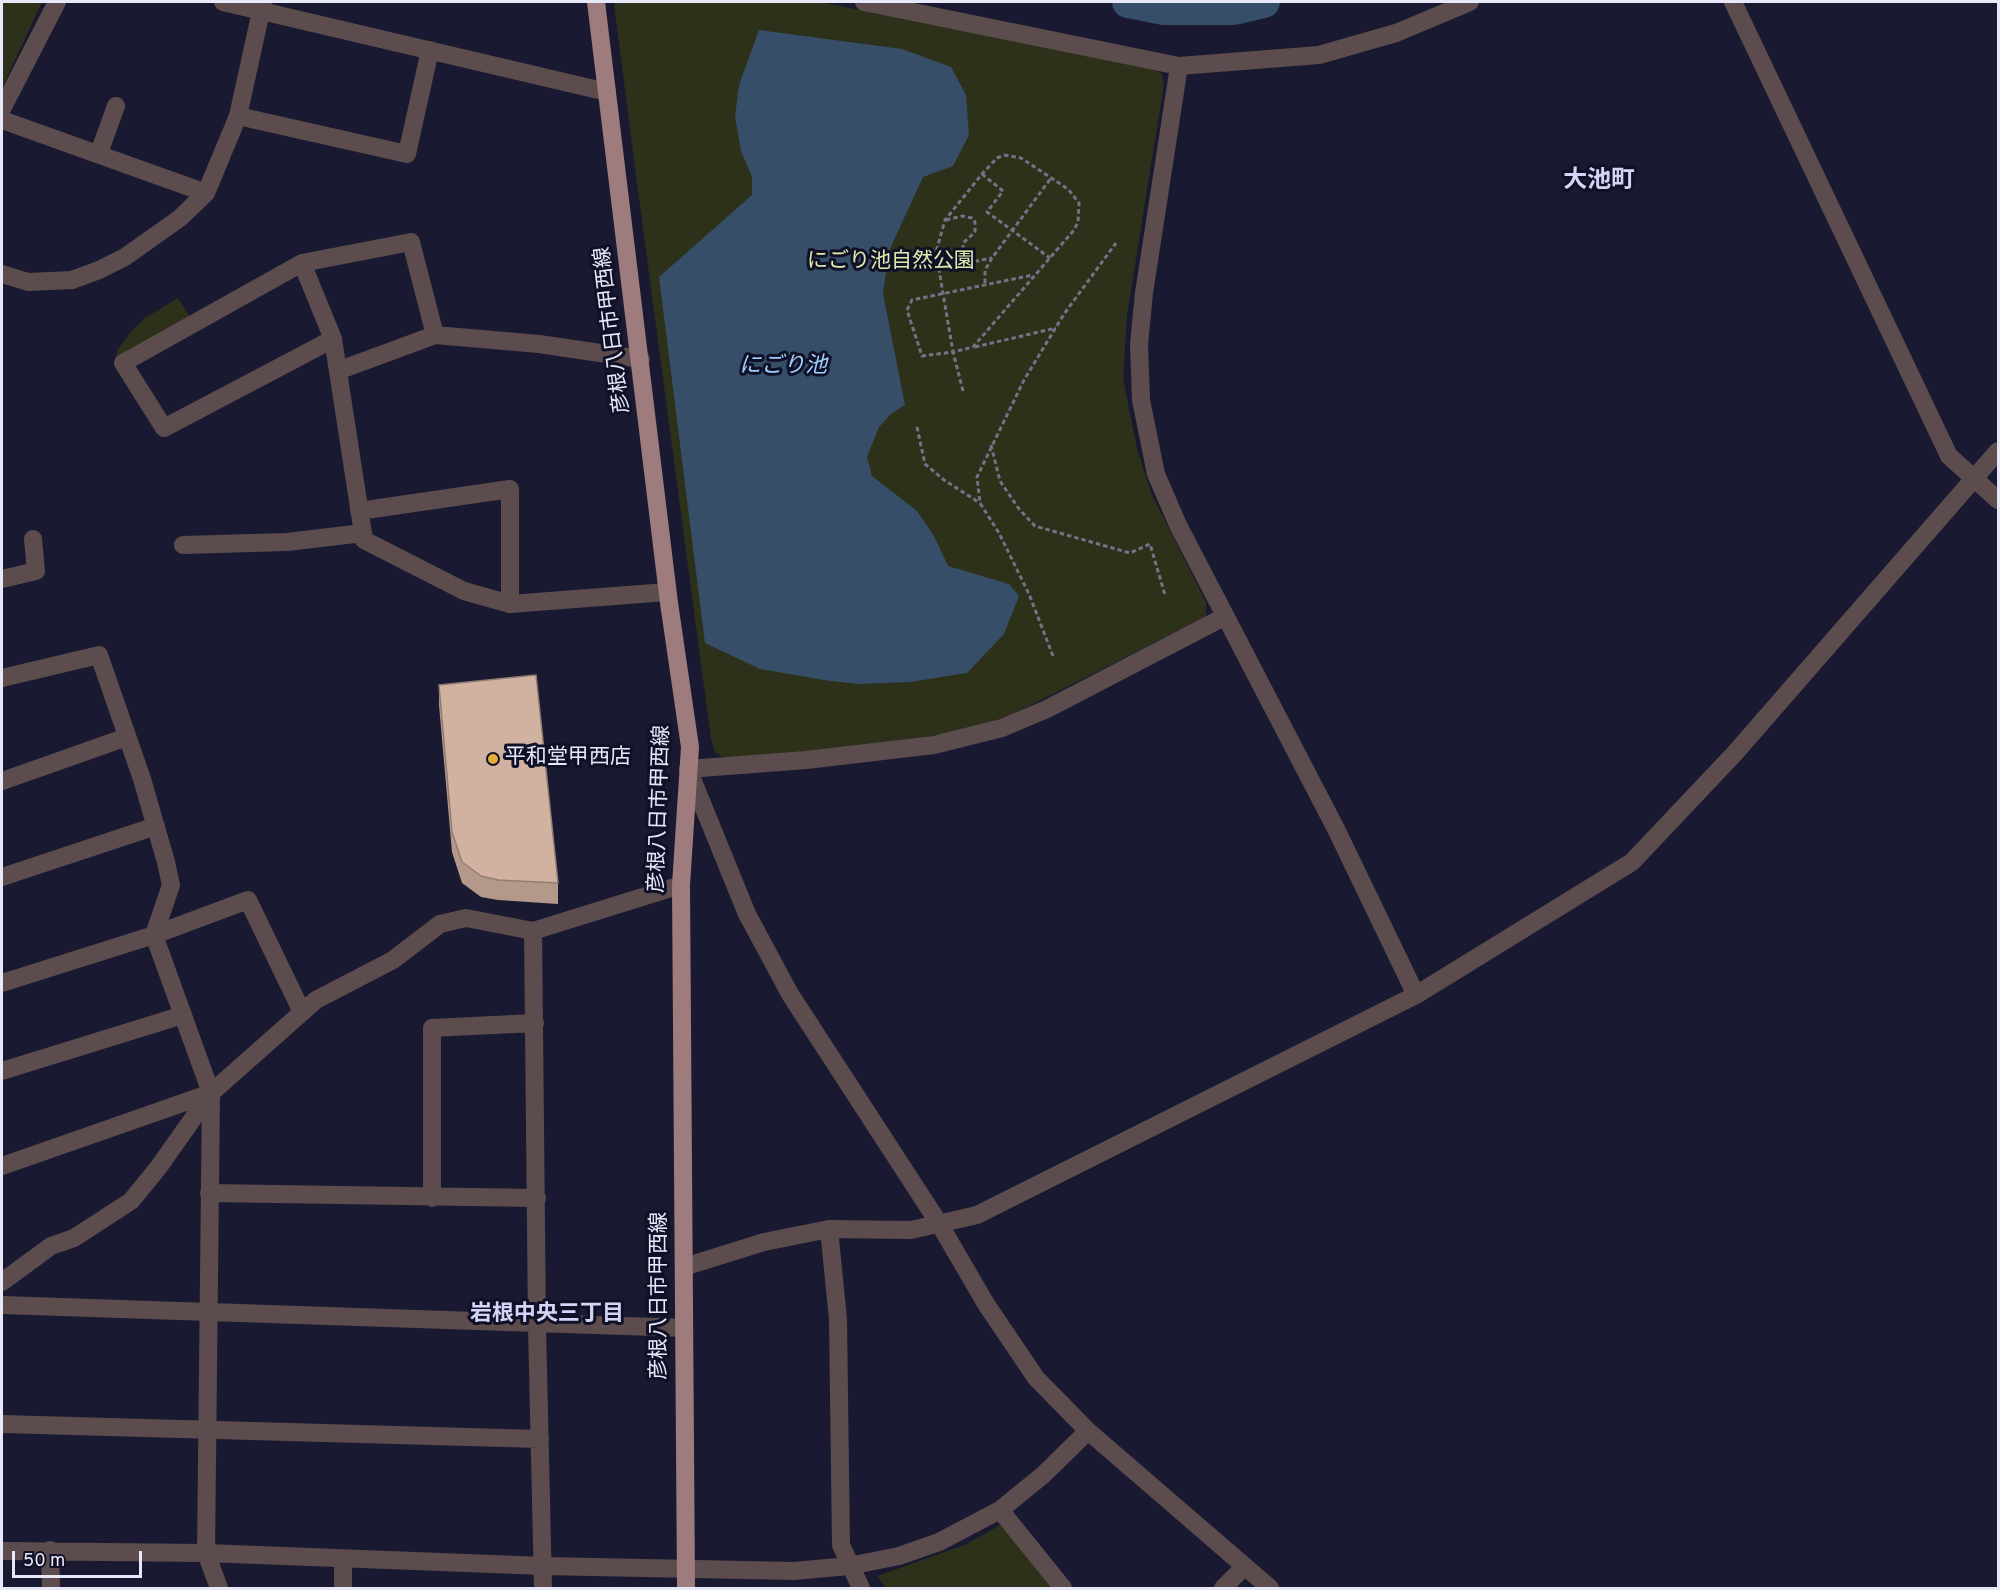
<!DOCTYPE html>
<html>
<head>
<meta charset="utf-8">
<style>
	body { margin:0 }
	#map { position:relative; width:2000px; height:1590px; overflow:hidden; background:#191a31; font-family:Overpass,sans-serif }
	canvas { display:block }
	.frame { position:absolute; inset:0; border:3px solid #e7e9f9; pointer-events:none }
	.scale { position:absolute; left:12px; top:1551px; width:130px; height:27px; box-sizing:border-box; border:3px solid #e7e9f9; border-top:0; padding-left:8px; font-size:18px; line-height:21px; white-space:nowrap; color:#e7e9f9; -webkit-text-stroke:4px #101127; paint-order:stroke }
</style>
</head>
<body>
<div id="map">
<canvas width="2000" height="1590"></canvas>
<div class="frame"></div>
<div class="scale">50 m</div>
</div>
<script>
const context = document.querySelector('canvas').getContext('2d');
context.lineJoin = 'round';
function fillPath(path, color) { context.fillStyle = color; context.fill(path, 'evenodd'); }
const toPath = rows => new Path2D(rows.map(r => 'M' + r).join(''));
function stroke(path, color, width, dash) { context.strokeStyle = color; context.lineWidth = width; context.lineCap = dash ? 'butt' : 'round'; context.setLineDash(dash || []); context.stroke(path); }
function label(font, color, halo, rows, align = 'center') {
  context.font = font + ' Overpass,"Noto Sans JP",sans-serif'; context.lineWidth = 6; context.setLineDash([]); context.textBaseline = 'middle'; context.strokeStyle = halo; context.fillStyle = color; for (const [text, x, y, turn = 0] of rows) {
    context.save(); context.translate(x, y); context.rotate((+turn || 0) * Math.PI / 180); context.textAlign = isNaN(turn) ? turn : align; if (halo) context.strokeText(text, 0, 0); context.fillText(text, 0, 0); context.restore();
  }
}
fillPath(toPath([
	[2,2,42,2,2,88],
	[616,2,820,2,1153,68,1162,74,1164,84,1127,315,1123,378,1137,449,1152,495,1206,602,1206,617,1013,714,979,727,946,734,768,757,724,758,715,752,711,739,635,168,614,4],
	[178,298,190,317,114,363,118,349,131,332,145,318],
	[1002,1524,1054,1588,886,1588,877,1576,965,1545]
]), '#2d3119');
fillPath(toPath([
	[759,30,902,49,951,67,966,95,969,135,953,166,923,177,889,251,883,294,905,405,892,413,879,427,867,457,872,476,917,511,934,536,948,566,1009,584,1019,596,1004,634,967,673,910,682,860,684,830,681,760,669,705,643,659,277,752,195,752,177,741,151,735,116,739,85]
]), '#364e68');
stroke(toPath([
	[1128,2,1164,9,1234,9,1264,2]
]), '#364e68', 32);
stroke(toPath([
	[1004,155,1021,158,1068,189,1079,203,1078,222,1074,230,973,347,953,352,936,252,945,220,982,174,997,158,1004,155],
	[982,174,1003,191,987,212,1050,258],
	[946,220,962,216,972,218,975,222,975,232,963,243,963,253,970,260,976,261,992,258],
	[985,283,985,270,992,258,1051,178],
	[975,347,1056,328],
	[963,391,953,352,922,356,907,310,912,300,1033,275],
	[917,427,925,464,944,480,980,503],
	[991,445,1000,481,1019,509,1035,526,1130,553,1150,544,1165,595],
	[1053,656,1029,594,999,533,980,503,977,477,1024,380,1064,314,1116,243]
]), '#717387', 3, [4.5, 3]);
stroke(toPath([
	[223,2,607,92],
	[864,2,1179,66,1319,55,1396,33,1470,2],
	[1733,2,1949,456,1998,500],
	[1179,66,1144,293,1139,344,1141,400,1156,474,1178,525,1336,829,1416,995],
	[2,109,57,2],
	[238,116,407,154,430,50],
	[2,120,206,193],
	[99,153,116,106],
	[302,263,333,339,364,540,464,591,510,604,667,592],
	[2,274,28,282,72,280,99,270,125,257,180,218,206,193,238,116,263,2],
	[333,339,164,428,123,363,302,263,411,242,435,335],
	[340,370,435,335,539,344,641,359],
	[359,511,510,489,510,604],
	[183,545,287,542,363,533],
	[2,579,36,571,33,539],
	[1224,617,1047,709,1002,728,934,745,806,760,688,769,747,914,790,994,940,1225,986,1304,1036,1378,1088,1431,1270,1588],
	[2,678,99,655,142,779,166,862,171,885,154,935,211,1093,206,1553,219,1588],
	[2,781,127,737],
	[2,877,156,826],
	[533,931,537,1325,543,1588],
	[2,983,154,935,248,900,302,1012],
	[2,1071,183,1015],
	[2,1166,211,1093],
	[209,1193,537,1198],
	[432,1198,432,1028,535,1023],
	[829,1229,838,1319,841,1545,861,1588],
	[684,1267,764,1242,829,1229,911,1230,977,1215,1416,995,1632,862,1735,753,1998,451],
	[2,1282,51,1246,74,1238,131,1201,158,1168,211,1093,316,1000,393,960,440,924,466,918,533,931,681,885],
	[2,1305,684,1328],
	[2,1424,540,1439],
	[1000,1510,1063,1588],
	[50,1550,51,1588],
	[2,1551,206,1553,544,1566,794,1571,849,1566,899,1556,939,1542,1000,1510,1043,1475,1088,1431],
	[343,1559,343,1588],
	[1223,1588,1245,1566]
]), '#5d4c4d', 18);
stroke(toPath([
	[596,2,669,603,690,747,681,885,686,1588]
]), '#9e7b7c', 18);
fillPath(toPath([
	[439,685,558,883,558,904,498,900,481,897,462,883,452,852,439,705]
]), '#b4998a');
const building = toPath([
	[536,675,558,883,498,880,481,876,462,862,452,832,439,685,536,675]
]);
fillPath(building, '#d1b2a1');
stroke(building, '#927d71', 1.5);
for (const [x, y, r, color] of [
	[493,759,6,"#e4ae35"]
]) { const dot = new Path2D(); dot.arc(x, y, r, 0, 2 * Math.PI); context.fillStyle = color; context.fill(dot); stroke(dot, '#101127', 2); }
label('21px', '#dfebac', '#101127', [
	["にごり池自然公園",891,263]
]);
label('21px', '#e7e9f9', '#101127', [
	["彦根八日市甲西線",614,330,-97],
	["彦根八日市甲西線",661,809,-88],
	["彦根八日市甲西線",661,1296,-90]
]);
label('21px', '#e7e9f9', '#101127', [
	["平和堂甲西店",505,759]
], 'left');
label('italic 22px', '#a1cefe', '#101127', [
	["にごり池",783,368]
]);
label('bold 22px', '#d2d5f5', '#101127', [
	["岩根中央三丁目",547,1316]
]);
label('bold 24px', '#d2d5f5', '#101127', [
	["大池町",1599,182]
]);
</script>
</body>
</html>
